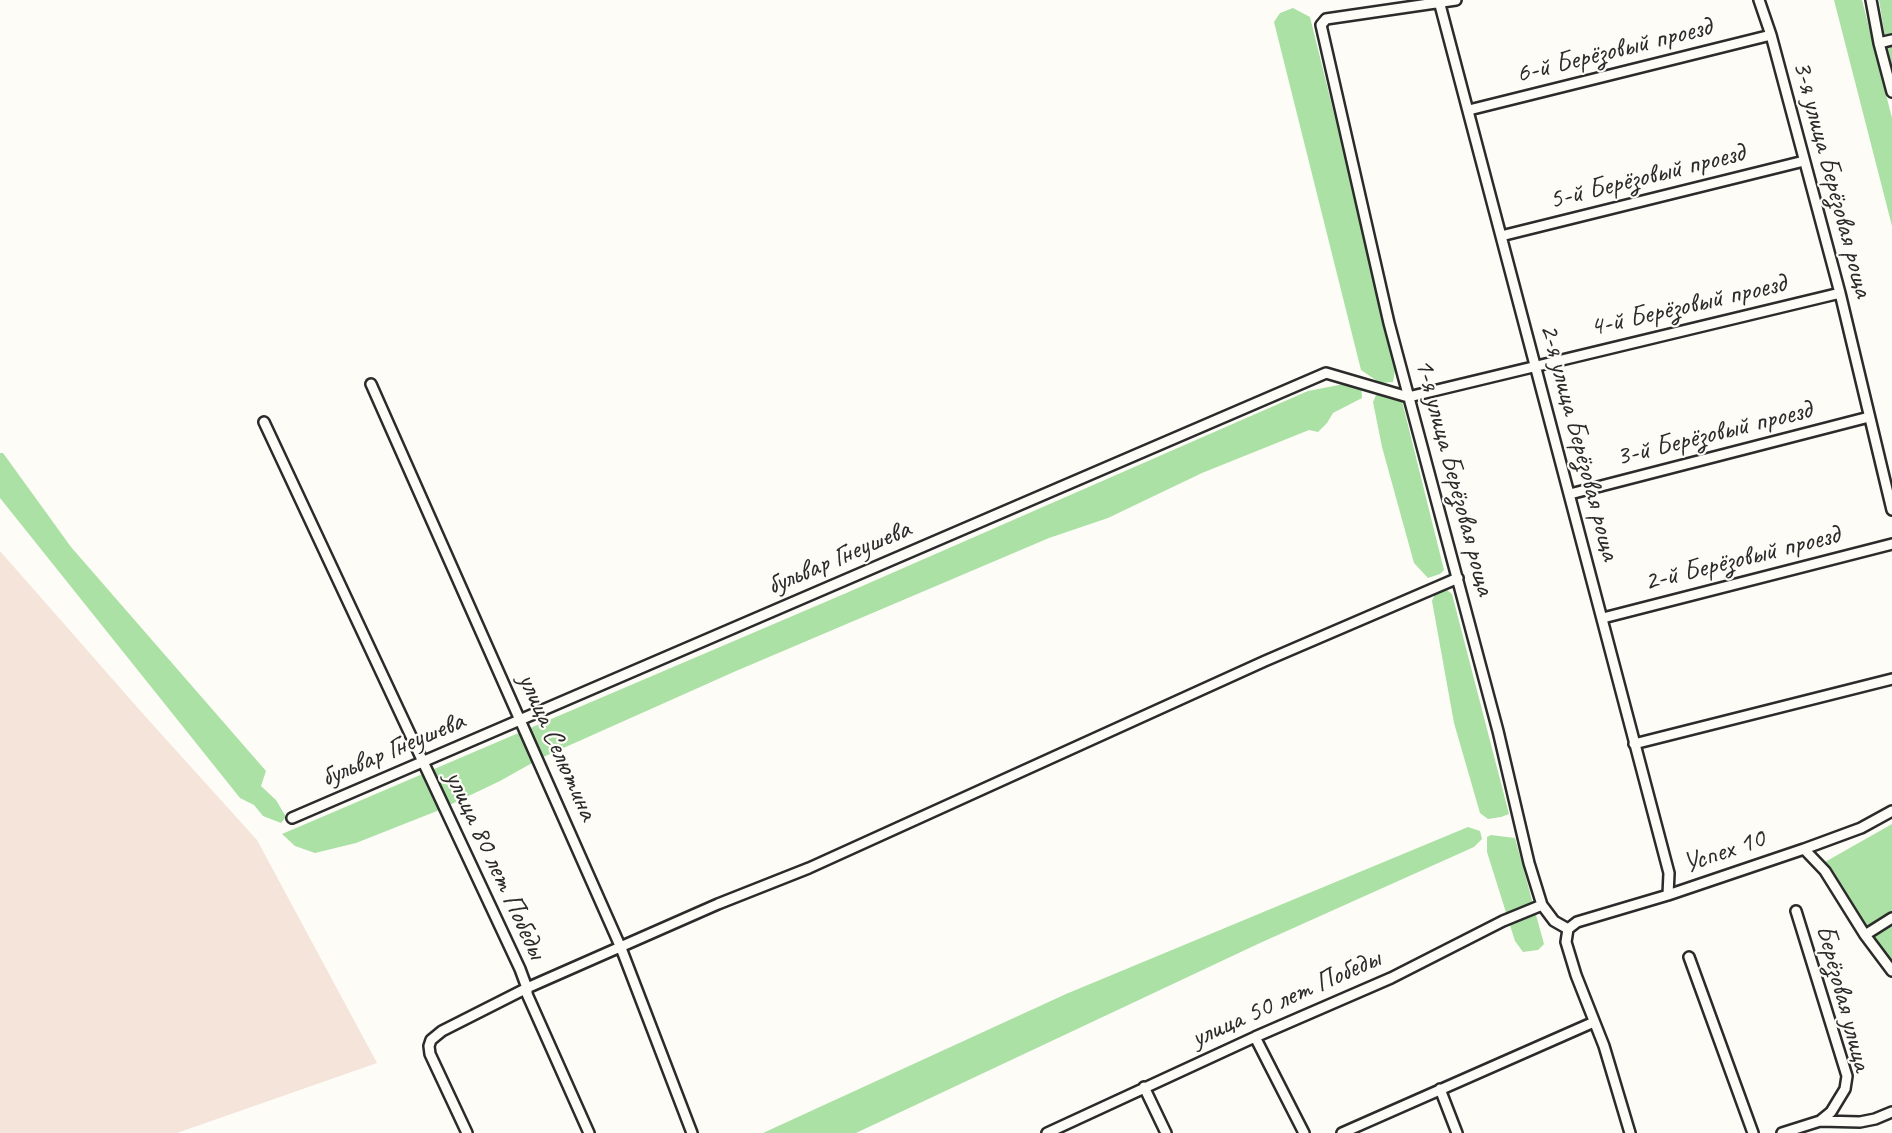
<!DOCTYPE html>
<html>
<head>
<meta charset="utf-8">
<style>
	body { margin:0 }
	canvas { display:block; background:#fdfcf7 }
</style>
</head>
<body>
<canvas width="1892" height="1133"></canvas>
<script>
const context = document.querySelector('canvas').getContext('2d');
context.lineJoin = 'round';
function fillPath(path, color) { context.fillStyle = color; context.fill(path, 'evenodd'); }
const toPath = rows => new Path2D(rows.map(r => 'M' + r).join(''));
function stroke(path, color, width, dash) { context.strokeStyle = color; context.lineWidth = width; context.lineCap = dash ? 'butt' : 'round'; context.setLineDash(dash || []); context.stroke(path); }
function label(font, color, halo, rows, align = 'center') {
  context.font = font + ' Caveat,sans-serif'; context.lineWidth = 4.5; context.setLineDash([]); context.textBaseline = 'middle'; context.strokeStyle = halo; context.fillStyle = color; for (const [text, x, y, turn = 0] of rows) {
    context.save(); context.translate(x, y); context.rotate((+turn || 0) * Math.PI / 180); context.textAlign = isNaN(turn) ? turn : align; if (halo) context.strokeText(text, 0, 0); context.fillText(text, 0, 0); context.restore();
  }
}
fillPath(toPath([
	[0,551,144,715,257,840,377,1063,177,1133,0,1133]
]), '#f5e4da');
fillPath(toPath([
	[1834,0,1862,0,1892,118,1892,226],
	[1879,0,1892,0,1892,68,1887,49],
	[1293,8,1310,17,1396,364,1393,382,1380,383,1361,370,1274,22,1280,13],
	[1344,384,1361,384,1362,398,1333,413,1327,423,1318,432,1309,430,1202,473,1108,518,1049,538,736,671,541,758,500,781,437,811,356,843,315,853,295,846,282,834,844,594,1308,391],
	[1386,392,1401,397,1444,570,1440,574,1428,578,1414,563,1382,447,1373,402,1376,395],
	[0,453,3,453,11,464,71,547,266,771,261,786,276,800,286,817,281,823,263,816,254,805,240,798,0,498],
	[1447,590,1452,594,1509,814,1501,817,1488,819,1480,813,1454,723,1432,601,1435,594],
	[1892,824,1892,964,1872,937,1825,862],
	[1468,827,1480,831,1482,839,1474,847,1260,943,856,1133,763,1133,1066,994],
	[1491,835,1515,838,1544,944,1538,950,1523,952,1515,941,1487,852,1487,837]
]), '#abe1a5');
const minor = toPath([
	[1456,0,1326,19,1321,25,1389,323,1498,731,1529,863,1542,905,1554,921,1568,929],
	[1759,0,1771,35,1840,293,1892,510],
	[1871,0,1879,43,1892,92],
	[1439,1,1669,873,1668,895],
	[1879,43,1892,40],
	[1469,110,1771,35],
	[1501,236,1804,161],
	[371,384,621,948,692,1133],
	[264,422,520,969,527,988,527,994,589,1133],
	[1570,494,1869,417],
	[1603,618,1892,544],
	[1634,744,1892,679],
	[292,818,1326,373,1408,397,1840,293],
	[1804,849,1825,871,1865,935,1892,971],
	[1568,929,1577,922,1668,895,1804,849,1861,828,1892,811],
	[1568,929,1566,942,1576,975,1604,1046,1630,1133],
	[1865,935,1892,918],
	[1689,957,1753,1133],
	[1255,1037,1304,1133],
	[1144,1087,1166,1133],
	[1440,1089,1457,1133],
	[1820,1121,1860,1122,1875,1119,1892,1112],
	[467,1133,430,1054,429,1046,431,1040,442,1031,527,988,718,904,809,868,1265,661,1458,578],
	[1047,1133,1255,1037,1391,978,1503,921,1542,905],
	[1342,1133,1594,1022],
	[1782,1133,1820,1121,1831,1112,1845,1089,1847,1076,1796,911]
]);
stroke(minor, '#2b2b2b', 14);
stroke(minor, '#fdfcf7', 9);
label('28px', '#2b2b2b', '#fdfcf7', [
	["6-й Берёзовый проезд",1614,51,-14],
	["5-й Берёзовый проезд",1647,177,-14],
	["3-я улица Берёзовая роща",1832,179,75],
	["4-й Берёзовый проезд",1688,306,-13],
	["3-й Берёзовый проезд",1714,434,-14],
	["2-я улица Берёзовая роща",1579,442,75],
	["1-я улица Берёзовая роща",1454,477,75],
	["бульвар Гнеушева",839,558,-23],
	["2-й Берёзовый проезд",1742,559,-14],
	["улица Селютина",557,747,66],
	["бульвар Гнеушева",393,750,-23],
	["Успех 10",1724,852,-19],
	["улица 80 лет Победы",495,865,65],
	["Берёзовая улица",1843,998,75],
	["улица 50 лет Победы",1286,999,-24]
]);
</script>
</body>
</html>
